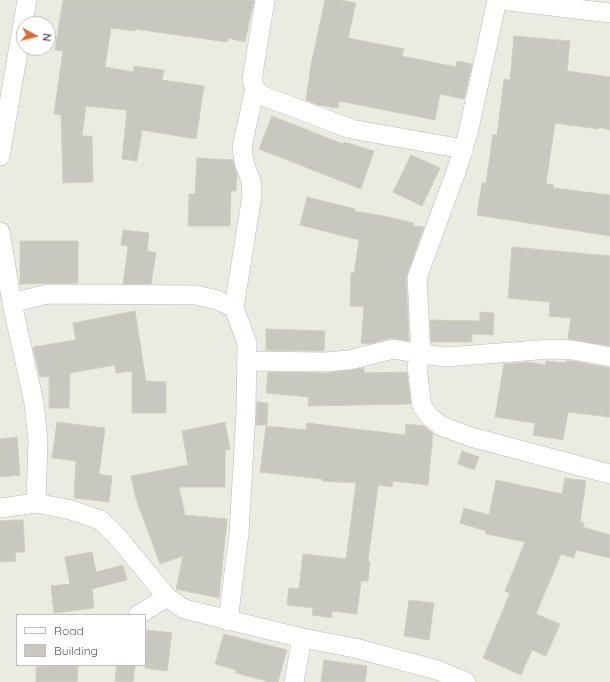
<!DOCTYPE html>
<html>
<head>
<meta charset="utf-8">
<style>
	body { margin:0 }
	#map { position:relative; width:610px; height:682px; overflow:hidden; background:#ebece1; font-family:Quicksand,sans-serif }
	canvas { display:block }
	.legend { position:absolute; left:16px; top:614px; width:130px; height:52px; box-sizing:border-box; background:#fff; border:1px solid #bdbdc0; margin:0; padding:5px 7px; list-style:none; font-size:12px; color:#5a5b61 }
	.legend li { display:flex; align-items:center; gap:8px; height:20px }
	.legend b { width:20px; border:1px solid #bdbdc0 }
	.north { position:absolute; left:16px; top:16px; width:40px; height:40px; box-sizing:border-box; background:#fff; border:1px solid #bdbdc0; border-radius:50%; rotate:97deg; font-size:11px; font-weight:700; line-height:16px; text-align:center; color:#5a5b61 }
	.north::after { content:''; display:block; margin:auto; width:14px; height:18px; background:#dd6b36; clip-path:polygon(50% 0,100% 100%,50% 72%,0 100%) }
</style>
</head>
<body>
<div id="map">
<canvas width="610" height="682"></canvas>
<ul class="legend">
<li><b style="height:5px;background:#fff"></b>Road</li>
<li><b style="height:11px;background:#c9c8c0"></b>Building</li>
</ul>
<div class="north">N</div>
</div>
<script>
const context = document.querySelector('canvas').getContext('2d');
context.lineJoin = 'round';
function fillPath(path, color) { context.fillStyle = color; context.fill(path, 'evenodd'); }
const toPath = rows => new Path2D(rows.map(r => 'M' + r).join(''));
function stroke(path, color, width, dash) { context.strokeStyle = color; context.lineWidth = width; context.lineCap = dash ? 'butt' : 'round'; context.setLineDash(dash || []); context.stroke(path); }
const building = toPath([
	[63,0,254,0,245,42,228,38,227,42,135,29,135,31,111,28,105,67,133,72,134,66,164,70,162,80,204,86,196,139,142,130,137,161,122,159,127,110,86,106,82,136,92,136,93,182,63,183,61,115,54,114,63,51,55,50,63,0],
	[325,0,340,0,356,3,348,38,404,49,402,56,456,67,457,61,472,64,464,99,440,94,435,120,339,101,338,108,318,105,306,100,311,65,325,0],
	[514,36,570,41,567,71,610,77,610,130,599,127,598,129,555,123,546,184,554,185,553,188,610,195,610,236,477,215,482,183,486,183,493,134,497,135,504,79,510,80,514,36],
	[272,116,343,144,344,142,374,151,361,189,259,149,272,116],
	[411,155,440,168,422,206,393,192,411,155],
	[197,158,233,160,237,174,236,191,231,191,230,226,188,226,189,194,195,194,197,158],
	[307,197,355,209,354,211,384,216,414,223,413,226,424,227,406,278,409,341,391,338,369,344,361,343,364,307,350,306,351,273,354,273,359,240,300,225,307,197],
	[123,230,149,233,147,251,156,253,151,284,123,284,128,246,121,245,123,230],
	[20,241,78,241,78,283,20,284,20,241],
	[512,247,610,256,610,346,568,339,571,318,549,316,550,302,508,298,512,247],
	[135,311,146,381,166,382,166,413,132,413,132,371,116,373,115,365,70,373,69,408,49,408,49,376,40,377,33,347,76,340,73,323,135,311],
	[480,312,494,313,493,335,472,334,472,342,431,342,430,320,480,321,480,312],
	[266,329,325,331,324,351,266,350,266,329],
	[546,361,566,363,566,361,572,361,610,368,610,417,568,412,563,440,533,435,535,423,495,417,504,364,528,362,546,365,546,361],
	[364,368,364,373,407,372,411,404,308,406,309,397,266,393,268,372,326,373,364,368],
	[257,402,268,403,267,425,256,425,257,402],
	[57,422,105,428,99,474,112,476,109,502,74,498,76,461,52,458,57,422],
	[225,422,230,449,225,450,225,487,179,487,185,515,227,519,219,598,176,589,183,556,160,564,136,499,131,476,188,465,182,431,225,422],
	[307,423,405,435,406,424,424,426,433,434,428,485,393,481,392,487,378,485,368,561,370,562,368,581,361,581,357,614,332,611,332,618,312,615,313,608,287,605,289,588,299,589,303,554,346,559,356,483,322,481,322,479,260,472,266,426,306,430,307,423],
	[17,437,20,475,0,477,0,439,17,437],
	[462,451,479,457,474,470,458,464,462,451],
	[565,478,586,481,580,522,584,523,583,527,610,535,610,558,576,550,574,558,561,554,536,614,560,624,546,656,532,650,521,675,483,658,510,593,505,591,525,542,486,534,486,531,460,523,464,508,489,515,496,480,562,494,565,478],
	[23,520,25,552,15,552,16,561,0,562,0,521,23,520],
	[92,552,96,572,123,565,127,580,92,589,94,608,54,613,51,586,70,584,65,557,92,552],
	[409,600,434,603,429,640,404,636,409,600],
	[147,630,172,633,167,671,145,668,147,630],
	[224,634,287,650,278,682,270,682,236,673,236,670,215,664,224,634],
	[324,660,367,666,365,682,321,682,324,660],
	[55,665,78,665,77,682,36,682,36,667,55,665],
	[117,665,135,665,133,682,115,681,117,665]
]);
fillPath(building, '#c9c8c0');
stroke(building, '#d0cfc0', 1);
const street = toPath([
	[265,0,252,80,255,88,261,95,351,129,463,149],
	[497,0,468,133,458,166,417,278,421,354,446,357,551,349,573,350,610,357],
	[501,0,610,13],
	[0,156,27,0],
	[0,232,12,303,34,403,38,440,36,503],
	[12,303,47,294,196,295,217,300,234,308],
	[247,361,325,362,349,360,393,349,421,354,417,367,422,406,429,416,441,426,471,437,610,474],
	[0,508,36,503,71,510,100,520,115,534,167,597,184,609,302,638,355,648,437,670,466,682],
	[138,615,167,597],
	[228,621,239,533,246,412,247,343,234,308,252,195,251,181,244,162,242,147,255,88],
	[294,682,302,638]
]);
stroke(street, '#b9b9bf', 20);
stroke(street, '#fff', 19);
</script>
</body>
</html>
